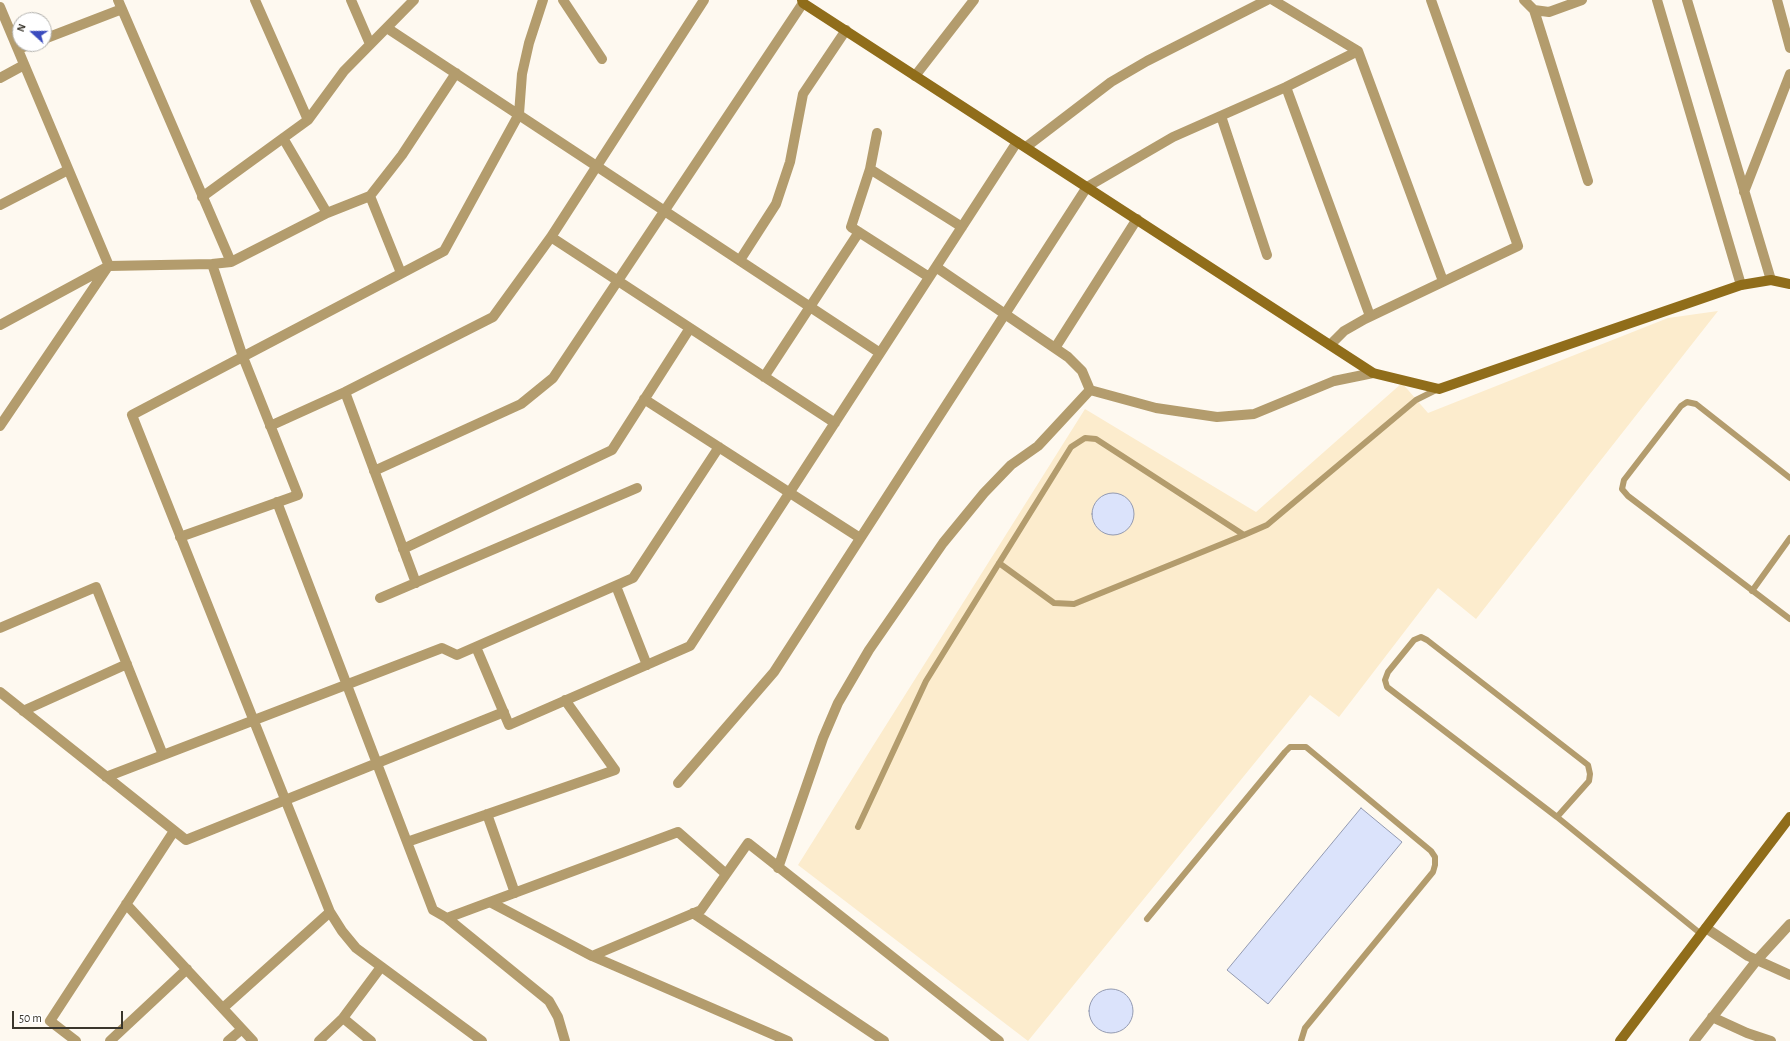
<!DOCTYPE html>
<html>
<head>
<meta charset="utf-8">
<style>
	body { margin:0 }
	#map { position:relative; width:1790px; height:1041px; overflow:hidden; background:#fef9f0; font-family:"Alegreya Sans",sans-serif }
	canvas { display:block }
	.north { position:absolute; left:12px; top:12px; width:40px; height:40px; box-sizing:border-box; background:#fff; border:1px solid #b0afab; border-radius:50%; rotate:291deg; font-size:11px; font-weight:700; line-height:16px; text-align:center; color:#3a362c }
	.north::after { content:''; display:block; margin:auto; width:14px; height:18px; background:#3a4bbe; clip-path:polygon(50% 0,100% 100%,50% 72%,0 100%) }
	.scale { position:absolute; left:12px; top:1011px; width:111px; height:18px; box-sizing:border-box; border:2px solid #3a362c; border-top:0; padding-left:5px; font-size:12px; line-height:14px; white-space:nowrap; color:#3a362c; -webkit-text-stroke:3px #fff; paint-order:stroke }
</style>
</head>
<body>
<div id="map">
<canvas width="1790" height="1041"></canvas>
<div class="north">N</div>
<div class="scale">50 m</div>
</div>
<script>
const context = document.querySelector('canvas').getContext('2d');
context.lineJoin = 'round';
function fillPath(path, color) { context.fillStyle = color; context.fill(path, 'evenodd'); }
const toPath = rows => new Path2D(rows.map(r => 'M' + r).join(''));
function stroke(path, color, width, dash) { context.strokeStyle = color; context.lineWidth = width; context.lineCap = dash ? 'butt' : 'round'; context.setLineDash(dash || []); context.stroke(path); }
fillPath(toPath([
	[1718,311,1476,619,1438,588,1339,717,1310,695,1028,1041,798,865,1085,409,1256,512,1402,383,1428,413,1668,318]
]), '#fceccd');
const building = toPath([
	'1092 514a21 21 0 1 1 42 0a21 21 0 1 1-42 0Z',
	[1361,808,1402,842,1268,1004,1227,970,1361,808],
	'1089 1011a22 22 0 1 1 44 0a22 22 0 1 1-44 0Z'
]);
fillPath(building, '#dbe3fb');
stroke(building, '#939ab1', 1);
stroke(toPath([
	[1790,478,1696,404,1687,402,1681,406,1624,480,1622,489,1628,496,1790,619],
	[999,563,1054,603,1074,604,1244,535],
	[1752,591,1790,538],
	[1557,817,1589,781,1590,774,1588,765,1427,640,1421,637,1414,640,1388,672,1385,680,1387,687,1557,817,1701,934],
	[858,827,926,681,1071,447,1085,438,1096,439,1244,535,1267,525,1416,400,1438,389],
	[1147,919,1285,752,1290,747,1306,747,1431,851,1435,857,1435,865,1433,872,1305,1028,1301,1041]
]), '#b39c6d', 6);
stroke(toPath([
	[118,0,231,262],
	[255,0,308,120],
	[351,0,370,44],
	[563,0,602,59],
	[1273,0,1358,51,1443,281],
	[1524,0,1534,10,1549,12,1582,0],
	[1657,0,1741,285],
	[1687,0,1771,280],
	[1777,0,1790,48],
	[0,7,109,266],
	[1534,10,1588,181],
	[387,28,880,353],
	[44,39,122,9],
	[18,49,31,44],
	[915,76,974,0],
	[0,78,24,65],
	[1286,87,1370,316],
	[1221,116,1267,255],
	[877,133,870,169,851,227,929,277],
	[283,138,327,213],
	[1026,147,1111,82,1147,61,1267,0],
	[870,169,962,227],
	[1744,192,1790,74],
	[370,196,401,273],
	[202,197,308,120,344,71,414,0],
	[0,205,68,170],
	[551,237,835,423],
	[740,260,776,204,790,162,803,94,846,30],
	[936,267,1068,357,1082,371,1090,390],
	[0,325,109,266,212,264,231,262,327,213,370,196,402,155,456,73],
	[1330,345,1344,331,1365,319,1518,246,1431,0],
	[1055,348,1137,219],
	[764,377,859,232],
	[1090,390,1156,408,1217,417,1254,414,1334,381,1373,373],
	[345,392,416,583],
	[644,399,860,538],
	[0,426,107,268],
	[270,426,345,392,493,317,551,237,704,0],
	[374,471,521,404,553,378,803,3],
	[277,502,433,910,447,918,549,1001,558,1017,565,1041],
	[180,537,298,495,243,357,212,264],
	[403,549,612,450,690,328],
	[616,586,647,665],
	[380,598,637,488],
	[0,628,96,587,163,755],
	[476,647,509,725,690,646,1017,142],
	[0,692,186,840,504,712],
	[23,711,127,664],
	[106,777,442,648,457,655,633,578,719,447],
	[678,783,774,672,1087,187,1173,137,1286,87,1358,51],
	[487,814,515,893],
	[407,842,615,770,565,700],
	[778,868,823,738,838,703,869,650,943,543,984,493,1011,465,1038,446,1090,390],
	[490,902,592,956,788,1041],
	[126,904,253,1041],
	[693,913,884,1041],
	[447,918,678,832,726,874],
	[1706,928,1748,956,1790,975],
	[592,956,701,910,748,843,999,1041],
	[223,1008,330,912],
	[1712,1017,1747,1033,1771,1041],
	[343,1018,371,1041],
	[76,1041,50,1021,174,831],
	[110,1041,187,969],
	[228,1041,242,1029],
	[319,1041,343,1018,381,967],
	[482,1041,356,948,342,931,330,912,132,415,444,251,519,114,522,74,529,43,543,0],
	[1694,1041,1757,960,1790,924]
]), '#b39c6d', 10);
stroke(toPath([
	[802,0,803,3,1373,373,1439,389,1741,285,1771,280,1790,284],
	[1620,1041,1790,817]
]), '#906d1a', 10);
</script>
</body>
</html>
